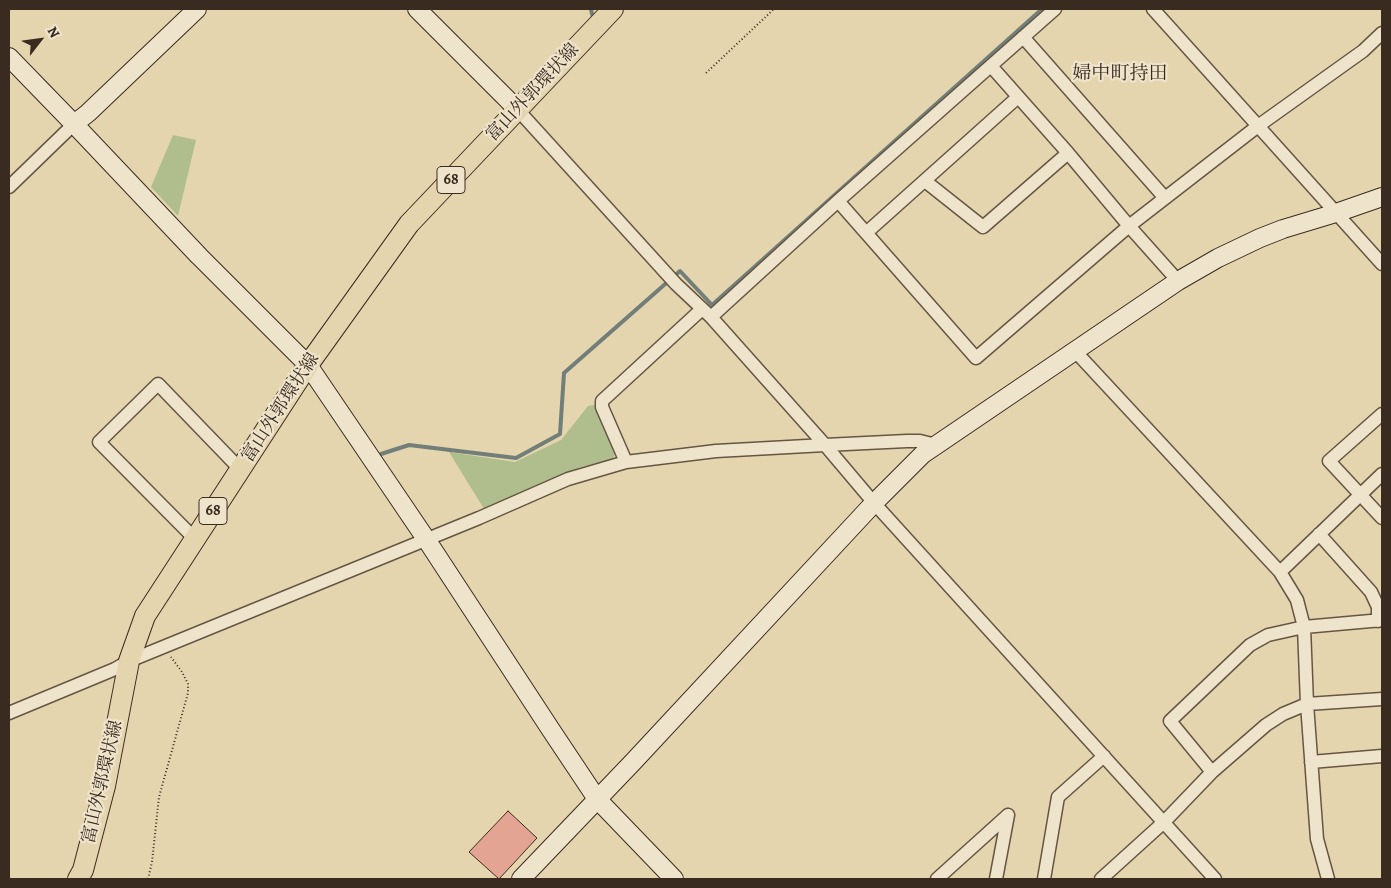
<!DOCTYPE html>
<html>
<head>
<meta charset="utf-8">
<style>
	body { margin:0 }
	#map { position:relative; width:1391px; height:888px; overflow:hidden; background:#e5d5af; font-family:Alegreya,serif }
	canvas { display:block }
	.frame { position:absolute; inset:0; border:10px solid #3a2b20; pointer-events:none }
	.north { position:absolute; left:15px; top:15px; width:50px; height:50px; -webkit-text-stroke:4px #eee4cb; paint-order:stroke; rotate:60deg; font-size:14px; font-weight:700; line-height:20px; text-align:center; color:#3a2b20 }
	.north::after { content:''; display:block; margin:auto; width:18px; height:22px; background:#3a2b20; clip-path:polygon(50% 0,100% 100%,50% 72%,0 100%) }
</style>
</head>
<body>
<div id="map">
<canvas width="1391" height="888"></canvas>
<div class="frame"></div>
<div class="north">N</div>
</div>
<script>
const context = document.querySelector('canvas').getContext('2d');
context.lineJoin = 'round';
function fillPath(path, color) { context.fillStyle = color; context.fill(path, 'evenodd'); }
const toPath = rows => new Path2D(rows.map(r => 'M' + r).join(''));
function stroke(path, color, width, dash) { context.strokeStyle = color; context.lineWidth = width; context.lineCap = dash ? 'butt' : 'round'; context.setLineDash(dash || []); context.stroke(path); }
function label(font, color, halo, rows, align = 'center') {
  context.font = font + ' Alegreya,"Noto Serif JP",serif'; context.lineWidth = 4.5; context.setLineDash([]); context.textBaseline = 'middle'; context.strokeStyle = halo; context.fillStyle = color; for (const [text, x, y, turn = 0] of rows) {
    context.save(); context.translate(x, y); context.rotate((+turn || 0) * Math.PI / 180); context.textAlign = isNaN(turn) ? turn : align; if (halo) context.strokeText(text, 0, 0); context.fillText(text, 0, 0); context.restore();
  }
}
fillPath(toPath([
	[173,135,196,140,178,216,151,187],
	[594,405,616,450,613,459,581,467,543,482,484,509,449,452,515,462,561,440,588,406]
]), '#b0be8e');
stroke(toPath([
	[591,9,592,14],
	[381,454,409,445,516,458,560,434,564,373,680,271,712,305,1042,9]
]), '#727f78', 4);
const building = toPath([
	[508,811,537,838,499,879,469,852,508,811]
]);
fillPath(building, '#e4a493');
stroke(building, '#3a2b20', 1);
const street = toPath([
	[1153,9,1382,264],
	[1023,37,1165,198],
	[518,110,676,284,711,317,825,445,874,503,1215,879],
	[925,181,983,227,1068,153],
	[9,187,74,124],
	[838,201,976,358,1129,226,1068,153,991,66],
	[866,233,1018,97],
	[1178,281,1129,226,1258,126,1363,51,1382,33],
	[711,317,838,201,1055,9],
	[1075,351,1280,572,1297,600,1304,627,1307,704,1317,839,1328,879],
	[1382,414,1329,461,1382,518],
	[626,462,602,407,602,401,702,309],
	[1319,534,1371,592,1378,607,1378,621],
	[195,539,99,442,158,384,240,469],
	[1280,572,1382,474],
	[9,713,115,669,129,661,479,518,568,479,626,462,716,451,825,445,907,441,920,441,936,445],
	[1311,762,1382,756],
	[1212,772,1170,721,1250,645,1268,635,1304,627,1382,620],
	[937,879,1008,815],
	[996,879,1008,815],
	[1044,879,1058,797,1104,756],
	[1101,879,1164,822,1212,772,1266,725,1283,714,1307,704,1382,699]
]);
const secondary = toPath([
	[417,9,518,110],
	[9,57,74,124,199,256,308,365,426,539,551,730,597,799,674,879],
	[74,124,88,113,197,9],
	[521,879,633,762,874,503,923,454,1178,281,1218,258,1260,238,1283,229,1336,213,1382,197]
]);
const primary = toPath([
	[78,879,83,870,105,786,129,661,145,616,308,365,409,224,613,9]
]);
stroke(street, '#655644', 15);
stroke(secondary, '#3a2b20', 20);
stroke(primary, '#3a2b20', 22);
stroke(toPath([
	[706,73,774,9],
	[148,879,152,862,159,797,188,693,188,684,182,672,171,657]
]), '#3a2b20', 2, [1, 2.5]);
stroke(street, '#eee4cb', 12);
stroke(secondary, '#eee4cb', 18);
stroke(primary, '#e5d5af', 20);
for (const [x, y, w] of [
	[451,180,28],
	[213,511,28]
]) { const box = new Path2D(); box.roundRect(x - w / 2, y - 13.5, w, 27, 4); context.fillStyle = '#eee4cb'; context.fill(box); stroke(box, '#3a2b20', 1); }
label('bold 16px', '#3a2b20', null, [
	["68",451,180],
	["68",213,511]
]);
label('18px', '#3a2b20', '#eee4cb', [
	["富山外郭環状線",533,93,-47],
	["富山外郭環状線",281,408,-57],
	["富山外郭環状線",103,782,-77]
]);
label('19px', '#3a2b20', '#eee4cb', [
	["婦中町持田",1120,74]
]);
</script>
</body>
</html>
